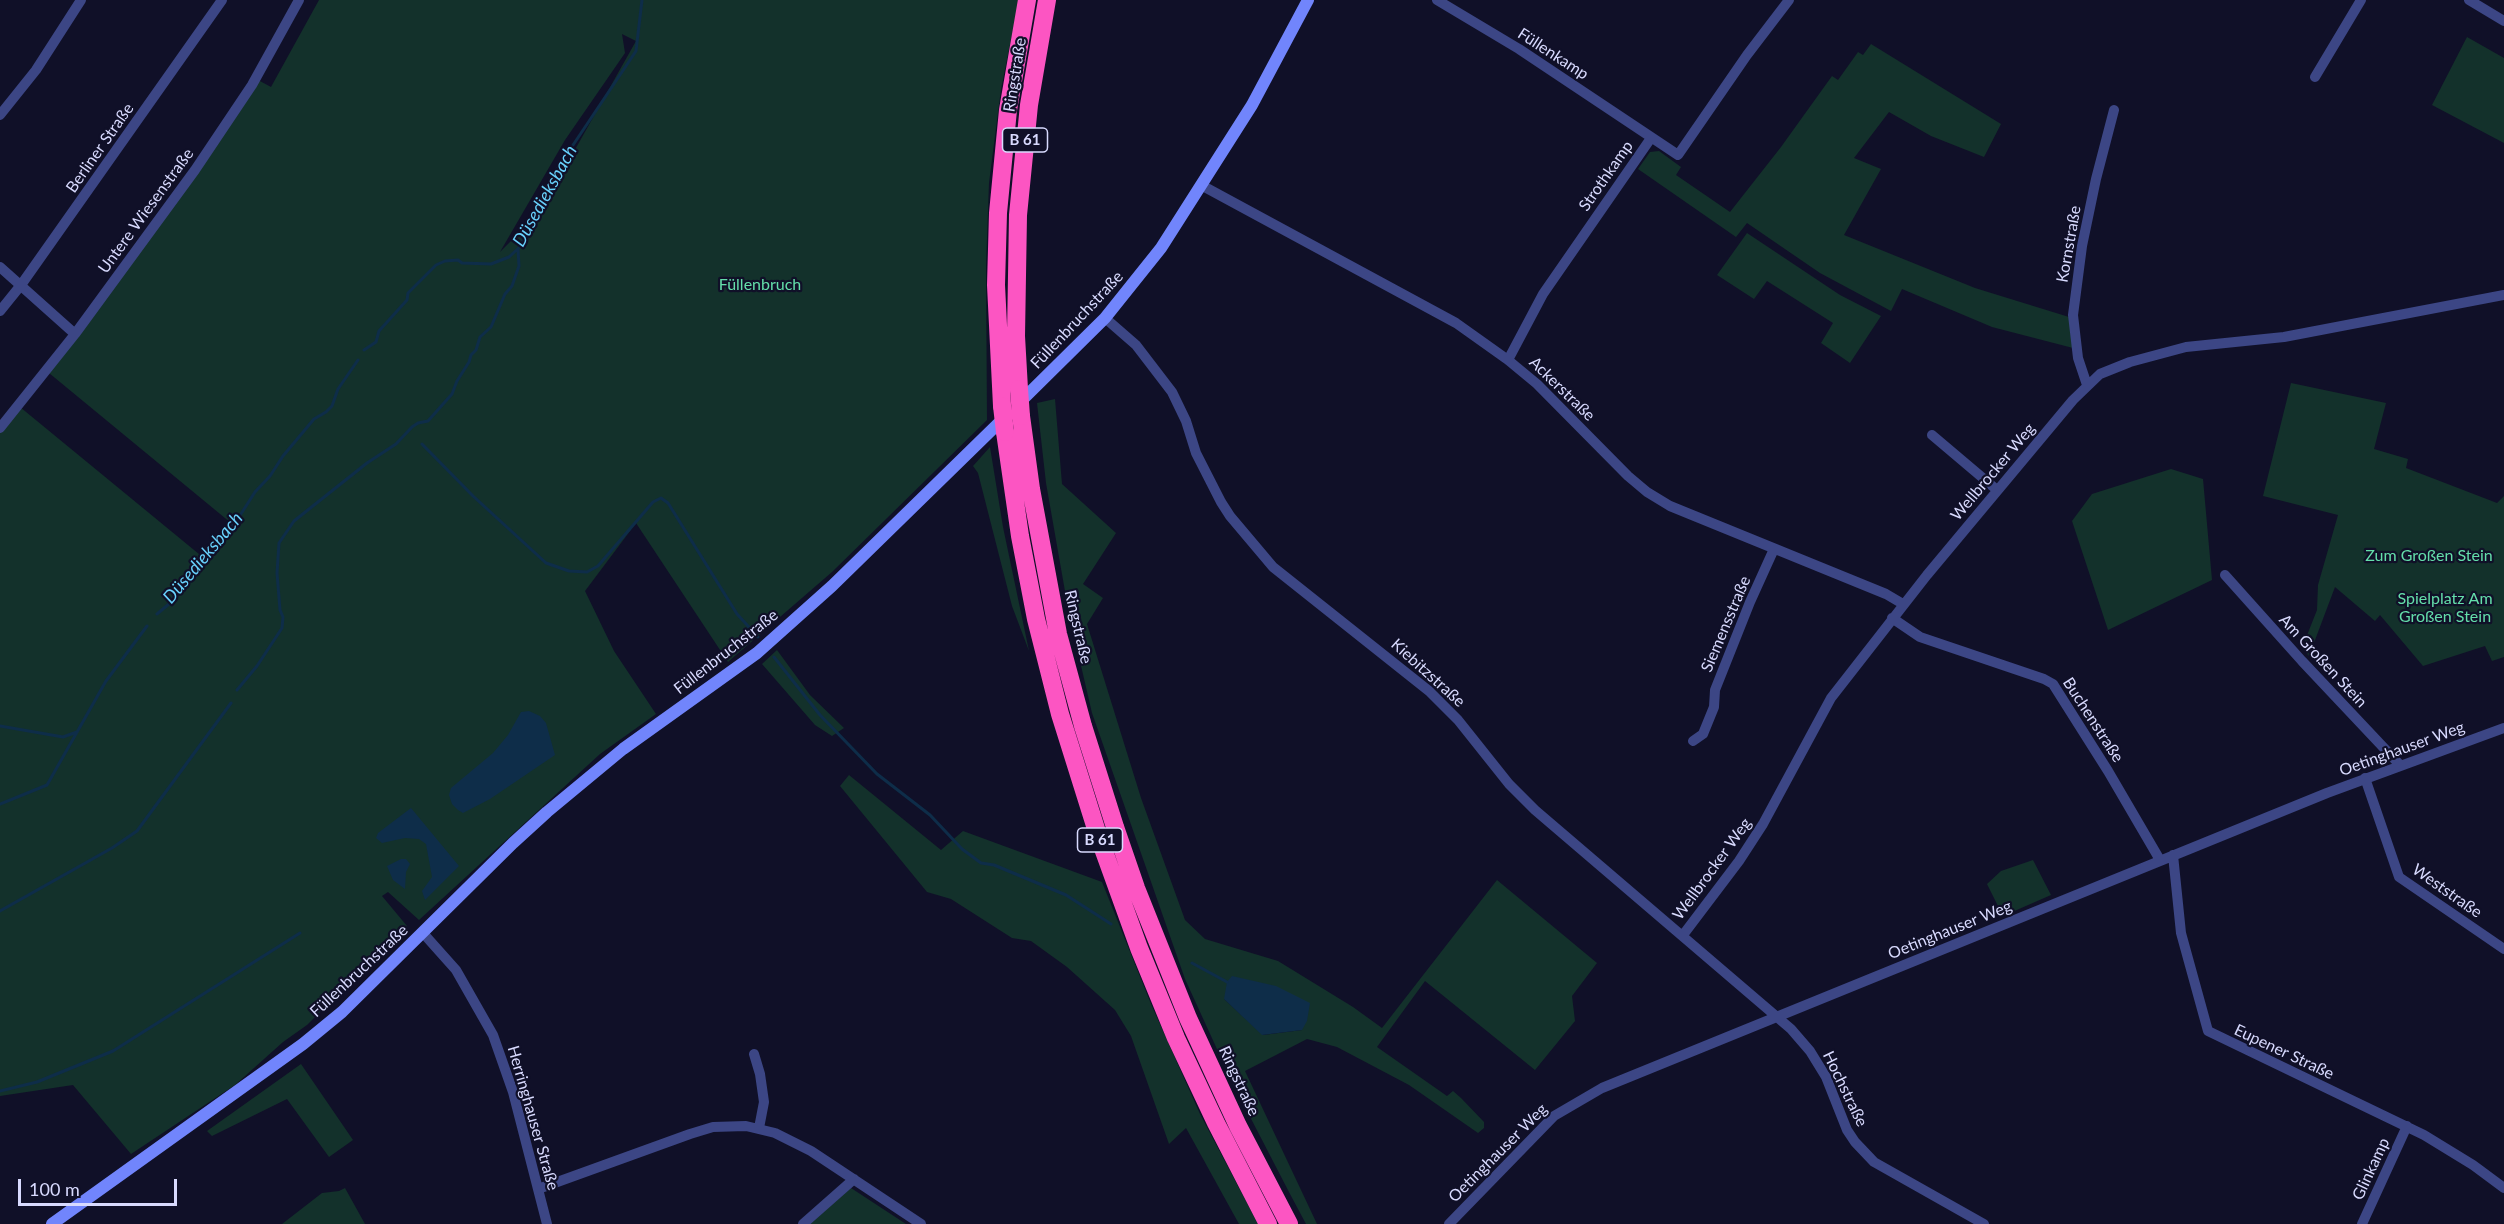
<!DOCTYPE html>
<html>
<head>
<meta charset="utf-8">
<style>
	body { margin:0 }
	#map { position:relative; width:2504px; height:1224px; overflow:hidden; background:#101028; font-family:Lato,sans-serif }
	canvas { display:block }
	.scale { position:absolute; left:18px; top:1179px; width:159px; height:27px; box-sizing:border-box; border:3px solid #d8dafe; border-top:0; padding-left:8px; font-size:18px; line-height:21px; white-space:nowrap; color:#d8dafe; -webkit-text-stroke:4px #101028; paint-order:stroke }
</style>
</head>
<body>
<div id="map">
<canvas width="2504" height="1224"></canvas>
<div class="scale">100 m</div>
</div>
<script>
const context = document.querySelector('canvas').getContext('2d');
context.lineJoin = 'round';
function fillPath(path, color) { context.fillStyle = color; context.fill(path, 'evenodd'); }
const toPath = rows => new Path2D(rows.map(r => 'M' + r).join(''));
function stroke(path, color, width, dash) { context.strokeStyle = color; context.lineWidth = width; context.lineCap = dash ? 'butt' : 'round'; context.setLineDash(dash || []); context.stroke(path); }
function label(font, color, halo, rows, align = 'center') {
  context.font = font + ' Lato,sans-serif'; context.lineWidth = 4.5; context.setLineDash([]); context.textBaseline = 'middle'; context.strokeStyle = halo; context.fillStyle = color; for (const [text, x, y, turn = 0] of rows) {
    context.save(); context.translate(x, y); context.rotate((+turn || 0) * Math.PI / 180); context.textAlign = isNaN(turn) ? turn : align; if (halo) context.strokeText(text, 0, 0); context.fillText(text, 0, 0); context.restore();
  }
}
fillPath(toPath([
	[319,0,1019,0,1001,89,989,183,986,266,987,420,832,572,728,662,636,523,585,591,614,651,656,714,600,754,419,920,388,892,382,896,407,926,307,1025,283,1042,235,1085,131,1154,73,1085,0,1096,0,431,20,407,205,559,231,523,49,373,258,80,271,87],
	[622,34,636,41,540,212,500,252,565,140,625,53],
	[2467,37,2504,58,2504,143,2432,105],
	[1871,44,2001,124,1984,157,1931,136,1889,112,1854,158,1881,169,1844,235,1975,288,2069,317,2073,348,1992,327,1902,289,1891,311,1820,273,1747,223,1736,237,1638,169,1650,152,1659,151,1681,167,1676,175,1730,212,1781,147,1832,76,1838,80,1858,52,1863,55],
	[1747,233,1840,295,1881,316,1850,363,1821,343,1833,323,1767,281,1754,299,1717,275],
	[2291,383,2386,403,2374,449,2408,459,2406,468,2497,503,2504,496,2504,657,2492,661,2485,646,2423,666,2380,615,2375,621,2335,587,2309,656,2302,648,2317,610,2318,585,2338,515,2263,496],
	[1055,399,1062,484,1116,533,1083,584,1103,598,1087,624,1141,798,1185,920,1205,939,1278,961,1353,1007,1382,1028,1497,880,1597,963,1572,996,1575,1021,1535,1070,1425,981,1377,1047,1447,1096,1453,1091,1461,1098,1484,1122,1484,1128,1478,1133,1409,1085,1337,1047,1307,1039,1245,1071,1317,1224,1306,1224,1290,1194,1232,1082,1185,979,1092,713,1069,614,1046,483,1037,403],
	[1224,999,1302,1030,1263,1035],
	[990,447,1003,527,1029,651,1012,606,978,473,973,466],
	[2171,469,2203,479,2212,580,2108,630,2072,521,2092,494],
	[777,650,810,695,844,728,832,736,815,725,762,664],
	[849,775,941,850,963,831,1102,882,1151,1004,1200,1114,1258,1224,1239,1224,1186,1128,1169,1144,1131,1036,1115,1010,1067,967,1031,941,1012,938,951,899,927,892,840,786],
	[2033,860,2051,895,2003,916,1987,884,2001,871],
	[301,1064,353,1140,329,1157,287,1099,212,1136,207,1131],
	[345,1188,365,1224,282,1224,322,1193,339,1191],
	[851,1188,906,1224,810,1224]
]), '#13312b');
fillPath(toPath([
	[529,711,540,716,546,723,555,755,490,799,463,813,458,810,452,804,449,795,451,788,493,753,508,735,521,712],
	[411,808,459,866,425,900,422,891,432,877,426,844,419,839,405,838,382,843,376,838,378,833],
	[401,859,406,859,410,864,406,872,405,889,393,880,387,866],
	[1232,976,1276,986,1310,1003,1307,1021,1302,1030,1262,1035,1224,999,1227,982]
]), '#0e2d49');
stroke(toPath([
	[364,350,376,342,379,331,407,300,408,293,436,265,445,261,458,260,462,263,491,264,509,257,523,244,523,235,548,191,548,186,557,169,636,51,642,0],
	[422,444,473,496,546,563,569,571,587,572,598,566,653,502,661,498,668,503,737,614,758,637],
	[157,614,169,604,194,567,203,561,239,517,255,492,270,476,283,456,314,419,326,412,332,406,338,389,358,360],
	[774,657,820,715,877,774,930,815,962,849,981,863,994,865,1066,895,1111,924],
	[237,690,257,666,282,628,283,617,280,610,277,573,279,543,294,521,367,463,396,444,412,427,418,423,428,421,452,394,457,381,469,362,471,355,476,350,480,337,491,327,505,294,512,286,519,266,518,250],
	[0,726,63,737,77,732],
	[0,804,47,785,106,681,147,626],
	[0,911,112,848,137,831,231,703],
	[1192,963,1227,982],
	[0,1091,37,1082,113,1051,300,933]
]), '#0e2d49', 3);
stroke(toPath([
	[1437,0,1519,49,1678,155,1747,55,1789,0],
	[2469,0,2504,21],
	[2315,77,2361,0],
	[0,115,36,70,81,0],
	[1201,185,1456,323,1508,360,1537,384,1628,476,1647,492,1670,506,1886,594,1903,604],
	[0,267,75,334],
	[0,311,21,285,222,0],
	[1105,318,1136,345,1172,392,1186,421,1196,453,1221,502,1230,516,1273,567,1429,691,1458,720,1509,784,1535,810,1791,1029,1810,1051,1826,1077,1847,1130,1855,1142,1874,1162,1984,1224],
	[1508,360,1543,294,1651,138],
	[2087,385,2078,358,2073,315,2082,246,2096,179,2114,110],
	[0,428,75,334,195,170,252,85,299,0],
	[1932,435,1997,490],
	[2225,575,2302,661,2400,765],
	[1892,618,1920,637,2044,679,2053,684,2108,771,2160,860],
	[1693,741,1703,734,1714,707,1715,690,1750,602,1774,549],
	[2365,778,2399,877,2504,949],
	[2173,855,2181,933,2208,1031,2424,1135,2473,1165,2504,1188],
	[423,933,456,970,493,1035,513,1092,547,1224],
	[1683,935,1739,861,1763,824,1831,698,1927,575,2073,400,2100,374,2130,362,2186,347,2284,337,2504,295],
	[754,1054,760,1074,764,1102,759,1128],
	[538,1189,690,1134,713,1127,746,1126,775,1133,811,1151,921,1224],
	[803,1224,854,1179],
	[1449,1224,1554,1116,1602,1088,2327,793,2504,728],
	[2362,1224,2407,1126]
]), '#3c4685', 10);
stroke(toPath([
	[1018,404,1105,318,1161,248,1252,105,1308,0],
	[52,1224,303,1044,342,1012,513,843,547,812,623,749,757,653,832,586,1006,416]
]), '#7185fc', 12);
stroke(toPath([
	[1019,389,1016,336,1018,215,1029,105,1047,0],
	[1002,406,996,285,998,213,1008,110,1027,0],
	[1021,416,1031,489,1058,634,1083,726,1115,827,1136,888,1188,1018,1238,1126,1289,1224],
	[1005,432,1020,536,1036,619,1060,714,1097,832,1139,948,1176,1038,1216,1123,1268,1224]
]), '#fc55c2', 18);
stroke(toPath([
	[1019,389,1021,416],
	[1002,406,1005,432]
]), '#fc55c2', 18);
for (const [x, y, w] of [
	[1025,140,45],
	[1100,840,45]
]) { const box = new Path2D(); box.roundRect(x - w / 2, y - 12, w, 24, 4.5); context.fillStyle = '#101028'; context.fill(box); stroke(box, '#d8dafe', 1.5); }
label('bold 15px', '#d8dafe', null, [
	["B 61",1025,140],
	["B 61",1100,840]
]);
label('16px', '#d8dafe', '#101028', [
	["Füllenkamp",1553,54,33],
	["Ringstraße",1015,75,-81],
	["Berliner Straße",100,148,-55],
	["Strothkamp",1606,176,-55],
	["Untere Wiesenstraße",146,211,-54],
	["Kornstraße",2069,244,-80],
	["Füllenbruchstraße",1077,320,-47],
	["Ackerstraße",1562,389,44],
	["Wellbrocker Weg",1993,472,-50],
	["Siemensstraße",1726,624,-67],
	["Ringstraße",1078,627,77],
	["Füllenbruchstraße",726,652,-38],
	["Am Großen Stein",2323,661,47],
	["Kiebitzstraße",1428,673,42],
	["Buchenstraße",2093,720,57],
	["Oetinghauser Weg",2402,749,-20],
	["Wellbrocker Weg",1712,869,-54],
	["Weststraße",2447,891,35],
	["Oetinghauser Weg",1950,930,-22],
	["Füllenbruchstraße",359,971,-43],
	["Eupener Straße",2284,1052,25],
	["Ringstraße",1239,1081,65],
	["Hochstraße",1845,1089,64],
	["Herringhauser Straße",533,1118,74],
	["Oetinghauser Weg",1498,1153,-45],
	["Glinkamp",2371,1169,-65]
]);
label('16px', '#64deaa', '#101028', [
	["Füllenbruch",760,285],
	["Zum Großen Stein",2429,556],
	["Spielplatz Am",2445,599],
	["Großen Stein",2445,617]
]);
label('italic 18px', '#68d1fc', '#101028', [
	["Düsedieksbach",545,196,-61],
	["Düsedieksbach",203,558,-50]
]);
</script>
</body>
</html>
